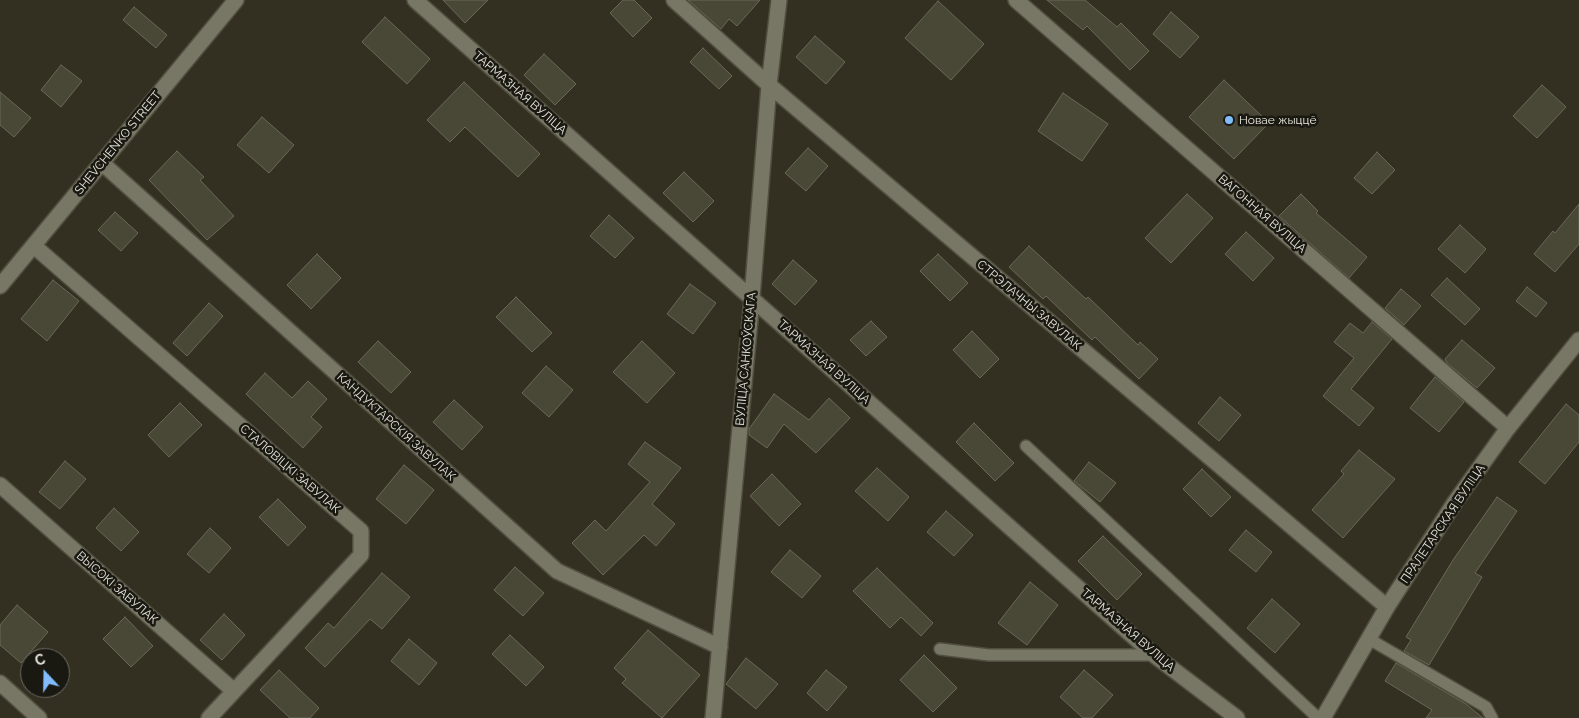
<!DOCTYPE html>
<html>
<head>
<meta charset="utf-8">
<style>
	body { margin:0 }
	#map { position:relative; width:1579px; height:718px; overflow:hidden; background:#333021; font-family:Raleway,sans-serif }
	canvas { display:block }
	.north { position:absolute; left:20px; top:648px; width:50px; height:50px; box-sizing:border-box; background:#191811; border:1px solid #6c6b63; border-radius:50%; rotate:339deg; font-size:14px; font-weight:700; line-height:20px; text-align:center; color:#e9e8de }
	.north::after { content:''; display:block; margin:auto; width:18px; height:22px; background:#82bcfa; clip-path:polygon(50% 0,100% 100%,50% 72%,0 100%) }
</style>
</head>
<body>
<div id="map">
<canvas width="1579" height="718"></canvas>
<div class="north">С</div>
</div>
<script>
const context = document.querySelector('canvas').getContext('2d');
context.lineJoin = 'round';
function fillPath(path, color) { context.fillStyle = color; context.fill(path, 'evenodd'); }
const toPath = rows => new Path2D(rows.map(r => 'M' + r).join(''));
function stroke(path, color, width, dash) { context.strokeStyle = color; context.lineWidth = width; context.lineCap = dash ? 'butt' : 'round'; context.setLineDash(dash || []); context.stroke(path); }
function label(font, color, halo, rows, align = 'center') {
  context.font = font + ' Raleway,sans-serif'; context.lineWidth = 5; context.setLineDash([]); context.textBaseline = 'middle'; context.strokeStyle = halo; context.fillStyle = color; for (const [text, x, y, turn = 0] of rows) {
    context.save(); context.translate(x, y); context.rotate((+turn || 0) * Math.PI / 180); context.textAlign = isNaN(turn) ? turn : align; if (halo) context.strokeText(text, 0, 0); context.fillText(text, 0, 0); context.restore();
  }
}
const building = toPath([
	[443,0,488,0,465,23,443,0],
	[623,0,634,0,652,18,633,37,610,13,623,0],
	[688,0,760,0,737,26,729,19,721,29,688,0],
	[1047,0,1085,0,1117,27,1121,23,1149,51,1130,70,1087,26,1083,30,1047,0],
	[938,1,984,44,951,80,905,38,938,1],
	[134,7,167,35,156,48,123,20,134,7],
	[1171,12,1199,37,1180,58,1153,34,1171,12],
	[385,17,430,59,407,84,362,42,385,17],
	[815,36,845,62,826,84,796,57,815,36],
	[703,48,732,76,719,89,690,62,703,48],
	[544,54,576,84,555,105,524,75,544,54],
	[61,65,82,81,61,107,41,90,61,65],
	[1224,80,1269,123,1234,159,1189,117,1224,80],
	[464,82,540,154,518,177,465,127,450,142,427,120,464,82],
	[1542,85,1566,107,1537,138,1513,116,1542,85],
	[0,92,31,118,14,137,0,125,0,92],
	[1063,93,1108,124,1082,161,1038,131,1063,93],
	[262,117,294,145,269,173,237,145,262,117],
	[808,148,828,166,806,191,785,173,808,148],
	[177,151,204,177,200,180,234,216,207,240,149,180,177,151],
	[1377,152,1395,170,1372,194,1354,178,1377,152],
	[684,172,714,201,693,222,663,193,684,172],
	[1187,194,1213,218,1171,263,1145,238,1187,194],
	[1301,194,1318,211,1316,213,1367,257,1349,278,1279,216,1301,194],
	[1579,204,1579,244,1555,272,1534,254,1553,231,1555,233,1579,204],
	[115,212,138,233,121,251,98,230,115,212],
	[609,215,634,238,615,258,590,236,609,215],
	[1460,225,1486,249,1465,273,1438,249,1460,225],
	[1246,232,1274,258,1253,281,1225,254,1246,232],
	[1029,246,1086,299,1088,297,1138,345,1140,342,1158,359,1139,379,1095,337,1092,340,1046,296,1043,299,1009,267,1029,246],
	[317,254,341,278,311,309,287,285,317,254],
	[938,254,968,283,950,301,920,271,938,254],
	[793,260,817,281,795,305,772,284,793,260],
	[1447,278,1480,309,1465,325,1431,295,1447,278],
	[53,280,79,301,47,341,21,319,53,280],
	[690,284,716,303,693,334,667,314,690,284],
	[1527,287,1547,303,1536,317,1516,301,1527,287],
	[1401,289,1421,306,1404,325,1385,308,1401,289],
	[516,297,552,333,532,352,496,317,516,297],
	[209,303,223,316,187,356,173,343,209,303],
	[871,321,887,337,866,356,850,340,871,321],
	[1372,322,1392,339,1351,389,1374,408,1359,426,1323,396,1354,358,1334,342,1350,323,1363,333,1372,322],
	[972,331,999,359,980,378,953,350,972,331],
	[1462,340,1495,368,1477,388,1447,363,1445,359,1462,340],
	[378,341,411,372,391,393,358,362,378,341],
	[642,341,675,373,647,403,613,372,642,341],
	[546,366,573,390,549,417,522,393,546,366],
	[265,373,292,398,308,381,327,399,311,417,322,427,303,448,246,394,265,373],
	[1435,377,1464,402,1439,432,1410,408,1435,377],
	[774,394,809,420,829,398,850,418,816,453,784,424,767,448,749,435,749,429,774,394],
	[1220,397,1241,415,1219,441,1198,423,1220,397],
	[454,400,483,427,462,450,433,422,454,400],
	[180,403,202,425,169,457,148,435,180,403],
	[1566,404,1579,415,1579,442,1545,484,1519,462,1566,404],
	[974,423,1014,463,995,481,956,442,974,423],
	[645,442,681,468,652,504,675,524,656,546,644,535,603,575,572,543,595,520,606,531,650,482,628,464,645,442],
	[1359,450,1395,479,1343,538,1312,510,1344,474,1341,471,1359,450],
	[65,461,86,479,60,509,39,492,65,461],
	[1089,462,1116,483,1100,502,1074,481,1089,462],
	[404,465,434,490,406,524,376,499,404,465],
	[877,468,909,497,888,521,855,491,877,468],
	[1202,469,1231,497,1211,517,1183,489,1202,469],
	[772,474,801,504,779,526,750,496,772,474],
	[1497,497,1517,511,1475,573,1482,577,1429,665,1404,651,1411,640,1406,637,1453,560,1497,497],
	[278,499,306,527,288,546,259,517,278,499],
	[114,508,139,532,121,551,96,528,114,508],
	[946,511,973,535,954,556,927,532,946,511],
	[210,528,231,548,209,573,187,554,210,528],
	[1246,530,1272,552,1256,572,1229,550,1246,530],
	[1103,536,1142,574,1117,600,1078,561,1103,536],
	[790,550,821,576,802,598,771,572,790,550],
	[515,567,544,593,523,616,494,590,515,567],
	[877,568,933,623,921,636,901,617,890,628,853,591,877,568],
	[382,573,410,597,382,629,370,619,325,667,305,648,328,623,334,628,382,573],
	[1030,582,1058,605,1027,645,998,623,1030,582],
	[1272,599,1300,624,1275,653,1247,628,1272,599],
	[17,605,48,632,21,663,0,645,0,625,17,605],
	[224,614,245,635,222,660,200,640,224,614],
	[125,617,153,646,131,667,103,639,125,617],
	[648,630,700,675,662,718,622,683,626,679,614,668,648,630],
	[510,635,544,667,526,686,492,654,510,635],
	[409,639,437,663,419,685,391,661,409,639],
	[924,655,957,688,933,712,900,680,924,655],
	[746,658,778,684,756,709,726,684,746,658],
	[1396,663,1466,704,1483,718,1426,718,1432,710,1385,681,1396,663],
	[279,670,319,708,310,718,290,718,260,690,279,670],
	[826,670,847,687,827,711,807,693,826,670],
	[1084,670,1113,695,1092,718,1083,718,1060,697,1084,670]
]);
fillPath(building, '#494736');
stroke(building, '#6b6857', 1);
const lane = toPath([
	[1026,446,1318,718],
	[1369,639,1486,707,1492,718],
	[940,649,989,655,1154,655]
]);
const street = toPath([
	[415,0,1154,655,1237,718],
	[674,0,769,85,1387,607],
	[1016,0,1508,428],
	[102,163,557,571,720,647],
	[34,246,361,531,361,555,209,718],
	[0,485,234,691],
	[713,718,752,298,769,85,779,0]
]);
const secondary = toPath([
	[0,286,236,0],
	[0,683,39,718],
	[1323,718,1387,607,1455,502,1508,428,1579,340]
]);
stroke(lane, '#514e40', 14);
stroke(street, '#514e40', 18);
stroke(secondary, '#514e40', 18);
stroke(lane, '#787664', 11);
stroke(street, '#787664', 15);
stroke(secondary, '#787664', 15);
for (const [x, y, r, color] of [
	[1229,120,5,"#82bcfa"]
]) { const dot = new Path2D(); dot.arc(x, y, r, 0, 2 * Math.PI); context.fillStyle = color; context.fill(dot); stroke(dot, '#191811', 2); }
label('12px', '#e9e8de', '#191811', [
	["ТАРМАЗНАЯ ВУЛІЦА",520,93,41],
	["SHEVCHENKO STREET",118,143,-51],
	["ВАГОННАЯ ВУЛІЦА",1262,214,41],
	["СТРЭЛАЧНЫ ЗАВУЛАК",1029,305,40],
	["ВУЛІЦА САНКОЎСКАГА",746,359,-85],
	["ТАРМАЗНАЯ ВУЛІЦА",824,362,42],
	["КАНДУКТАРСКІЯ ЗАВУЛАК",396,427,42],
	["СТАЛОВІЦКІ ЗАВУЛАК",290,469,41],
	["ПРАЛЕТАРСКАЯ ВУЛІЦА",1443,524,-56],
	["ВЫСОКІ ЗАВУЛАК",117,588,41],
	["ТАРМАЗНАЯ ВУЛІЦА",1128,630,41]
]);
label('12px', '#e9e8de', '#191811', [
	["Новае жыццё",1239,120]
], 'left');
</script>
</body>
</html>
